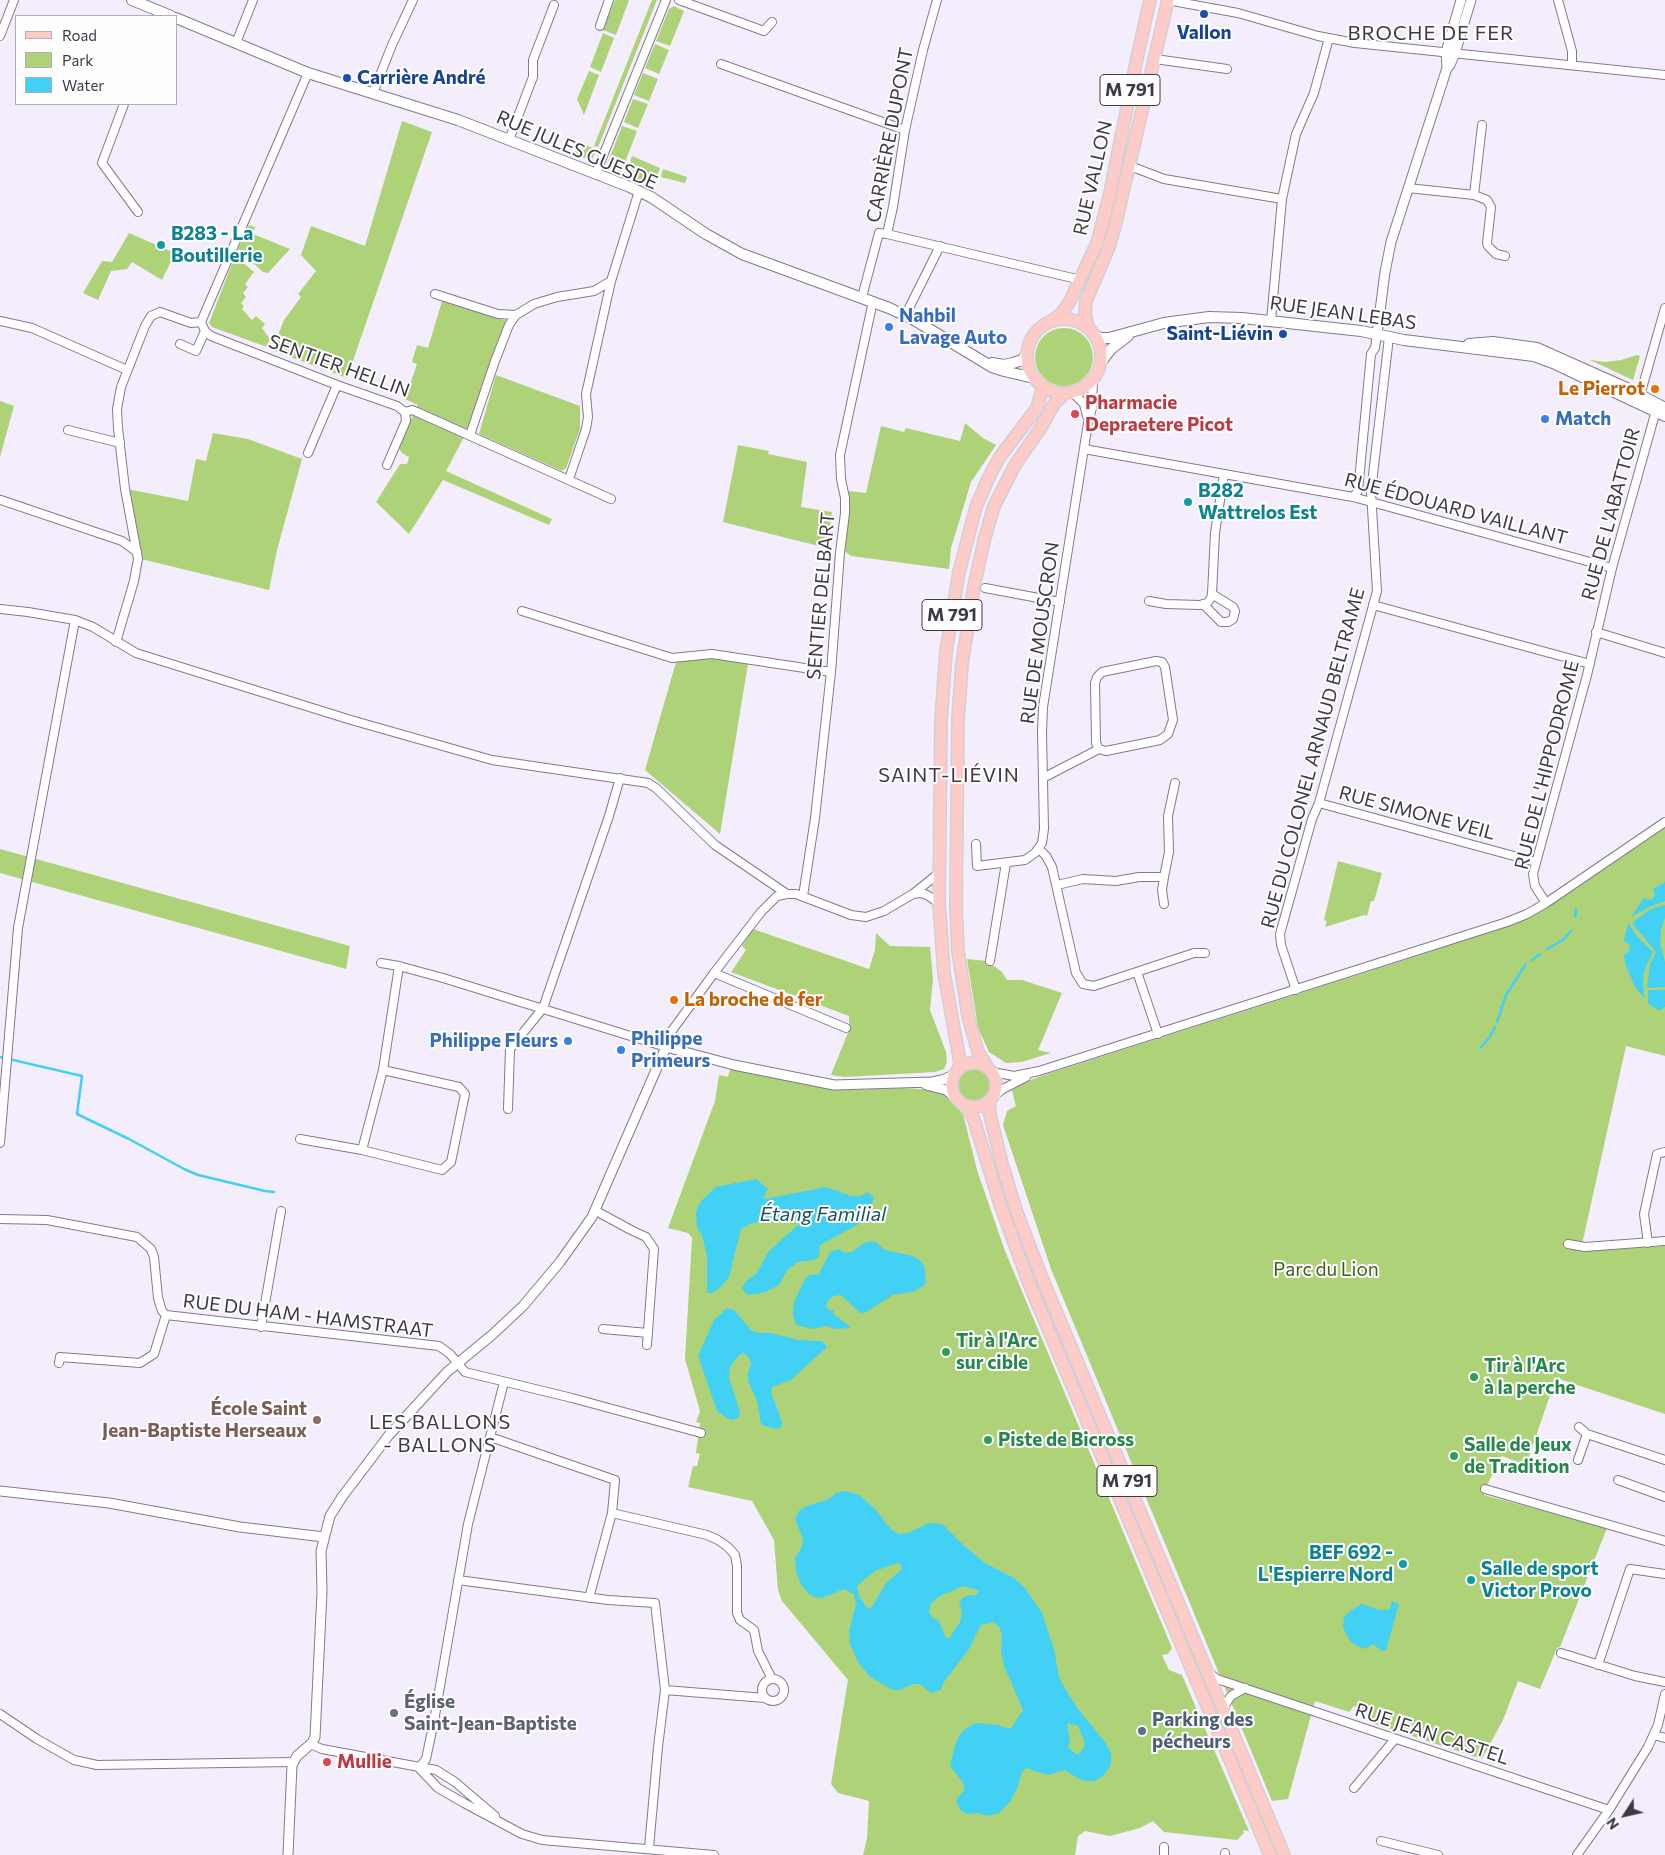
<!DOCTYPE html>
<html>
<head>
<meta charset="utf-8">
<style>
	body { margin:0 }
	#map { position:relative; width:1665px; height:1855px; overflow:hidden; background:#f4eefc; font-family:Commissioner,sans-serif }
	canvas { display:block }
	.legend { position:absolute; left:15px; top:15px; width:162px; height:90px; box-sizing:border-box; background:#fefefe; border:1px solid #b2afb4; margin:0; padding:6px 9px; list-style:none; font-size:15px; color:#3f3946 }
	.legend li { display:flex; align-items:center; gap:10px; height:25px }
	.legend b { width:25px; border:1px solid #b2afb4 }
	.north { position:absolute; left:1600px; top:1790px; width:50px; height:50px; -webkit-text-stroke:4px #fefefe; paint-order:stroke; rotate:235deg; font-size:14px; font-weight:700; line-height:20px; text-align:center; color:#3f3946 }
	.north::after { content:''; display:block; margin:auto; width:18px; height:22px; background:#3f3946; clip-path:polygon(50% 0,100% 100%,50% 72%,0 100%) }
</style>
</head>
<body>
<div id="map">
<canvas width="1665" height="1855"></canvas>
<ul class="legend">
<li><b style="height:6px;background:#fdccc9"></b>Road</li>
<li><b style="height:14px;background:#aed277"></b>Park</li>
<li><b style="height:14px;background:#43d0f5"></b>Water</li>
</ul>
<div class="north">N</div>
</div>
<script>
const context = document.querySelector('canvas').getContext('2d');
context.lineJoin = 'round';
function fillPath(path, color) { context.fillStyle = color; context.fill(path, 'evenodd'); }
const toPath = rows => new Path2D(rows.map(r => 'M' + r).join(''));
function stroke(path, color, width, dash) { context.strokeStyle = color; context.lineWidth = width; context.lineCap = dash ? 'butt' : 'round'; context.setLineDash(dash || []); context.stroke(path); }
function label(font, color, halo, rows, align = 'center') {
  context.font = font + ' Commissioner,sans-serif'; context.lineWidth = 4; context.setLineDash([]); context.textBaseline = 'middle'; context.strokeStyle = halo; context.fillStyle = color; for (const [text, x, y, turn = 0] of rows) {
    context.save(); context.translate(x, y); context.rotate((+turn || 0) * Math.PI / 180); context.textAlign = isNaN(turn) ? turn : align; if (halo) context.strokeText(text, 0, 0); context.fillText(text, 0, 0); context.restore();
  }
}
fillPath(toPath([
	[615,0,629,0,616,35,603,30],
	[652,0,657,0,598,147,594,146],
	[674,6,684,11,670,46,656,41,669,9],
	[603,33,614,38,601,72,590,67],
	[655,44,669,50,659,74,645,68],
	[589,71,599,75,584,115,577,99],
	[643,73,658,79,649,101,634,95],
	[633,99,648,104,638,128,624,122],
	[402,121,432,132,347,378,272,350,284,320,301,297,298,294,316,271,301,255,311,226,365,246],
	[622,126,637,131,621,173,606,167],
	[578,143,597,149,592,159,589,160,575,154],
	[632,156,660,168,657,176,645,174,643,181,641,182,626,175],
	[663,169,687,177,685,183,661,177],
	[249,225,255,227,253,234,290,249,268,273,263,272,238,249],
	[129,233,175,253,162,280,132,262,127,269,111,271,98,300,83,293,102,261,112,262],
	[235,256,254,272,245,284,248,287,243,293,246,297,241,303,244,306,242,309,252,320,256,316,265,324,262,328,270,339,267,347,212,327,209,323],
	[442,301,507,321,464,437,446,471,552,519,549,525,443,480,409,534,376,502,400,464,407,464,409,457,402,453,398,447,418,405,405,399,417,364,412,362,417,345,428,348],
	'1035 357a29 29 0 1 1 58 0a29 29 0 1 1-58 0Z',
	[1637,355,1640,356,1633,380,1590,360,1605,362,1621,360],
	[496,375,580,406,580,429,566,468,562,471,479,434],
	[0,401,14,406,0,457],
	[965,423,983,438,996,445,971,482,951,548,949,569,851,556,843,550,849,491,866,493,881,426,904,432,906,428,960,441],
	[213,433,248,439,302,459,277,550,269,590,141,559,127,489,188,501,196,459,206,461],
	[738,445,769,451,768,454,807,462,801,507,832,512,827,548,723,522],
	[712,658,748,664,720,834,645,770,676,662,684,659],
	[1665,826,1665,1056,1626,1046,1581,1249,1581,1251,1665,1246,1665,1414,1556,1378,1526,1465,1502,1456,1485,1489,1484,1495,1607,1528,1560,1647,1557,1648,1540,1689,1518,1681,1503,1720,1482,1759,1369,1722,1366,1713,1354,1706,1349,1712,1315,1701,1288,1799,1272,1801,1051,1269,1003,1125,1007,1111,1016,1106,1011,1087,1050,1073,1420,955,1511,924,1535,914],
	[0,849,350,946,346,969,0,873],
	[1338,861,1382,873,1374,901,1371,901,1367,916,1364,915,1325,927,1327,921,1324,920],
	[753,929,869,969,875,950,876,933,890,946,930,947,933,979,930,1010,946,1052,947,1062,944,1069,935,1072,844,1077,831,1075,849,1030,849,1016,731,972,746,950,742,946],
	[967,959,987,961,1002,972,1007,980,1022,980,1062,993,1038,1050,1051,1053,1022,1062,1006,1063,989,1052,978,1028],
	'958 1085a16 16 0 1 1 32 0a16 16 0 1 1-32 0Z',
	[730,1069,809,1085,846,1090,902,1088,935,1090,947,1097,963,1114,977,1170,1005,1251,1172,1648,1168,1654,1162,1655,1169,1670,1182,1675,1249,1831,1243,1830,1244,1833,1237,1840,1164,1832,1153,1821,1140,1828,1110,1836,1085,1831,1078,1836,1075,1855,863,1855,867,1838,869,1801,838,1793,831,1784,848,1680,782,1601,778,1590,774,1540,752,1501,688,1487,693,1466,697,1466,700,1454,696,1453,700,1423,696,1422,700,1411,685,1359,692,1238,688,1233,668,1228,715,1101,719,1075,728,1077]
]), '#aed277');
fillPath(toPath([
	[1665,882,1665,901,1651,906,1631,917,1644,898,1651,900,1654,897,1655,894,1653,889],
	[1665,905,1665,917,1661,930,1660,943,1665,962,1665,987,1647,988,1650,965,1656,952,1632,923,1651,909],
	[1628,923,1637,936,1653,952,1645,969,1643,981,1644,998,1635,987,1626,966,1624,955,1629,951,1630,945,1624,941],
	[1648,990,1665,990,1665,1007,1659,1011,1648,1003],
	[756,1179,768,1189,763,1198,765,1199,826,1187,851,1196,861,1196,867,1192,874,1197,868,1215,857,1225,820,1245,819,1256,813,1260,798,1262,788,1269,779,1285,763,1293,747,1295,742,1288,746,1281,756,1274,769,1251,798,1225,798,1222,794,1218,752,1223,741,1229,729,1277,721,1287,712,1293,707,1293,707,1256,702,1235,697,1228,696,1214,698,1206,702,1200,716,1187],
	[874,1241,885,1250,913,1256,921,1261,925,1269,926,1284,915,1291,893,1295,866,1312,860,1313,841,1295,834,1296,829,1299,826,1306,830,1311,834,1310,833,1314,848,1325,850,1328,835,1329,827,1326,813,1329,796,1325,793,1315,794,1302,805,1279,810,1275,819,1274,830,1252,838,1249,845,1253,852,1252,864,1243],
	[727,1308,734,1310,751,1330,758,1333,771,1333,799,1340,822,1341,827,1347,791,1380,772,1387,771,1392,782,1422,781,1427,778,1429,764,1426,761,1424,757,1401,748,1381,748,1373,751,1363,749,1358,744,1353,739,1355,730,1367,729,1378,740,1412,738,1418,733,1420,727,1418,717,1411,698,1356,714,1320],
	[845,1491,859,1495,876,1510,889,1527,895,1532,900,1534,908,1533,929,1523,942,1524,962,1544,985,1563,1014,1578,1024,1587,1042,1613,1054,1649,1059,1677,1064,1687,1078,1709,1105,1742,1111,1753,1111,1762,1109,1768,1103,1776,1095,1781,1086,1781,1079,1779,1065,1770,1048,1775,1026,1768,1022,1772,1018,1786,1010,1802,999,1813,987,1816,978,1813,967,1814,960,1810,956,1800,964,1790,964,1784,950,1766,955,1745,959,1736,966,1728,976,1723,998,1725,1009,1729,1012,1727,1023,1710,1004,1666,1001,1651,1002,1635,999,1626,993,1622,981,1625,969,1649,944,1682,941,1690,931,1693,920,1684,913,1684,899,1690,893,1690,870,1677,858,1662,850,1644,849,1631,856,1604,854,1594,844,1589,822,1598,814,1597,809,1594,802,1586,796,1572,795,1558,802,1547,803,1539,795,1519,799,1511,804,1507,829,1499,836,1493],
	[897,1563,901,1565,901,1570,887,1582,871,1608,867,1608,859,1596,857,1586,875,1571],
	[963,1586,978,1590,978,1592,976,1595,965,1596,959,1602,962,1611,960,1622,949,1638,946,1638,939,1621,933,1618,929,1612,930,1605,938,1597],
	[1067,1723,1078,1726,1085,1743,1083,1749,1077,1755,1068,1747,1070,1740],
	[1392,1601,1399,1604,1386,1650,1382,1651,1373,1644,1365,1649,1353,1644,1348,1638,1343,1627,1344,1617,1350,1611,1362,1604,1379,1610,1389,1610]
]), '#43d0f5');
stroke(toPath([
	[1575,917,1576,909],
	[1547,949,1563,940,1571,931],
	[1532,960,1540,954],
	[1497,1022,1506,995,1526,964],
	[1480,1048,1489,1038,1495,1027],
	[0,1057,82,1076,77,1114,129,1139,184,1169,198,1175,265,1191,274,1192]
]), '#43d0f5', 2.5);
const minor = toPath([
	[679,0,764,31,772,22],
	[1167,0,1238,13,1318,36,1355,43,1665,75],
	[1558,0,1572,51,1572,65],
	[600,26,609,0],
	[0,36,14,0],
	[236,43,253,0],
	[1155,59,1227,69],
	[721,64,905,130],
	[373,93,392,45,413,0],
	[124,104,102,163,138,212],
	[1482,125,1474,195,1487,200,1491,207,1487,243,1488,246,1496,254,1505,256],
	[509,140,533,77,533,60,554,5],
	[1130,166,1164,179,1282,199],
	[596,173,666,0],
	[1408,188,1474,195],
	[887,234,1081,280],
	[435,294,498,314,516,315],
	[862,297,879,233,887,234,893,207,905,130,923,50,937,0],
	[905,316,940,246],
	[0,321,32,328,127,370],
	[1271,321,1282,199,1296,134,1314,93,1329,38],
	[201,322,205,331,211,336,337,385,397,406,405,412,412,410,417,412,611,499],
	[180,344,196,351,205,331],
	[1072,392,1084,404,1087,416],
	[1639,399,1665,308],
	[68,430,120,443],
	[470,435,495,361,509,325,516,315,534,304,557,297,594,291,611,281],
	[1084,449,1353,497,1612,568],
	[308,453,337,385],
	[387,465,406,421,405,412],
	[569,479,586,429,588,417,586,394,611,281,639,191],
	[1353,497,1358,491,1371,354,1375,348,1377,334],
	[1,500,122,541,137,552],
	[985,588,1060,602],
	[1149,601,1166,604,1200,605,1207,603,1211,598,1212,594,1215,533,1224,474],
	[1203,604,1221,622,1228,622,1233,619,1235,611,1233,607,1212,594],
	[1373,605,1590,664],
	[0,609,28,612,75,620,93,627,136,653,351,720,492,760,648,783,656,788,715,845,787,894],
	[522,611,672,658,712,654,831,672],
	[1596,632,1665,653],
	[116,642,134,581,138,559,125,489,118,428,117,409,121,387,145,326,151,316,160,312,191,323,201,322,308,73],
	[1043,778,1099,749,1106,751,1160,740,1168,734,1173,720,1165,667,1162,662,1156,661,1102,672,1097,677,1095,683,1096,743,1099,749],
	[1319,803,1536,862],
	[976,844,977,866,1025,860,1035,853,1042,843,1044,829,1042,733,1043,707,1088,423,1092,408,1093,380],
	[1039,849,1046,856,1052,867,1076,973,1083,984,1094,986,1194,953,1205,953],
	[1164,877,1169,852,1168,816,1175,783],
	[1057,885,1083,879,1116,881,1139,877,1164,877,1162,890,1164,904],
	[913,894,921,893,927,895,939,903],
	[803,896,815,818,831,672,840,553,845,513,845,498,841,479,840,455,873,301],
	[1546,903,1535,886,1533,874,1587,675,1612,568,1657,407],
	[990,961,1006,863],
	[381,963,399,966,443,978,666,1047,671,1032,714,973,761,912,777,896,787,894,796,894,851,915,866,917,884,911,913,894,939,873],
	[1137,972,1158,1034],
	[714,973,846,1028],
	[1296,990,1281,945,1280,934,1312,819,1319,803,1377,591,1371,492,1389,337],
	[992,1072,1014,1076,1039,1071,1507,922,1527,914,1546,903,1665,822],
	[991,1098,1003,1089,1026,1077],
	[508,1109,510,1049,543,1008,609,816,620,778],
	[300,1139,362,1150,442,1170,451,1162,465,1094,459,1087,383,1070],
	[0,1143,18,928,75,620],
	[362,1150,383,1070,399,966],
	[596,1211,631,1230,646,1237,654,1249,647,1345],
	[0,1219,47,1220,137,1237,151,1249,154,1257,158,1298,162,1311,166,1315,439,1346,450,1354,465,1372,572,1398,701,1433],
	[1648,1243,1644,1214,1657,1154,1665,1152],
	[1568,1244,1585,1247,1665,1241],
	[261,1327,281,1211],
	[603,1329,648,1333],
	[59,1363,60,1357,140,1363,154,1354,166,1315],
	[1579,1427,1587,1434,1665,1460],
	[490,1437,615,1480,612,1513,589,1598],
	[1578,1460,1587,1434],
	[1618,1480,1665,1497],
	[1485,1489,1665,1541],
	[612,1513,707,1535,718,1540,728,1547,735,1555,737,1566,737,1613,740,1620,754,1630,758,1651,772,1679],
	[458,1580,608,1600,655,1603,665,1690,658,1747,649,1848],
	[1561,1653,1635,1676,1665,1682],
	[1598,1665,1630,1569,1665,1574],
	[1209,1673,1217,1679,1609,1810],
	'762 1690a11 11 0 1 1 22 0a11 11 0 1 1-22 0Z',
	[665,1690,765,1698],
	[1223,1708,1231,1696,1245,1688],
	[0,1714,37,1739,74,1760,97,1765,293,1762],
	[1654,1735,1665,1738],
	[310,1744,322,1749,436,1770,455,1782,495,1816],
	[419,1768,426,1759,434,1721,468,1524,504,1382],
	[419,1768,438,1788,464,1803,522,1834,542,1840,714,1855],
	[1354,1788,1395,1739],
	[1381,1841,1438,1855],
	[1164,1847,1164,1855],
	[1225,1853,1225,1855],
	[1577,1855,1609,1810,1648,1747,1658,1725,1665,1694]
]);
const tertiary = toPath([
	[1447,68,1446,52,1461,0],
	[1377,334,1385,272,1391,242,1447,68,1450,65,1455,53,1471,0],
	[926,1085,946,1090,957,1098],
	[0,1491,109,1503,240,1527,324,1537],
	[288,1855,292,1765,297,1756,312,1743,315,1737,322,1592,321,1551,330,1516,342,1497,389,1435,447,1372,492,1335,523,1306,560,1262,592,1217,666,1047,734,1065,834,1085,932,1082,942,1080,954,1075]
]);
const secondary = toPath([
	[132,0,171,16],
	[176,18,308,73,458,120,630,187,651,197,706,234,742,254,889,308,911,318,992,367,1004,371,1034,378],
	[1094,335,1101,338,1109,338,1164,323,1209,317,1242,318,1361,331,1404,340,1534,356,1553,363,1665,416],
	[1469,344,1493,342,1537,348,1629,389,1665,408],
	[1101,362,1111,349,1128,336],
	[992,363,1004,365,1013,363,1022,360,1027,354]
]);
const primary = toPath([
	'1027 356a37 37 0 1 1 74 0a37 37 0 1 1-74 0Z',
	[1050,322,1062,313,1070,301,1097,243,1110,193,1137,58,1150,0],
	[1088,328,1085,313,1086,301,1109,247,1115,226,1168,0],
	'952 1085a22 22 0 1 1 44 0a22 22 0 1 1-44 0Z',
	[988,1068,978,1052,968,1016,958,951,956,908,958,719,962,664,974,586,984,541,994,506,1015,465,1040,429,1054,404,1065,393],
	[958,1070,960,1062,944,973,939,903,941,719,946,652,959,572,976,507,988,479,999,458,1037,408,1043,386],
	[989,1101,990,1115,1002,1164,1017,1213,1042,1278,1284,1855],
	[967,1106,974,1120,999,1201,1028,1281,1270,1855]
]);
stroke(minor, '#857795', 10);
stroke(tertiary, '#857795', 11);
stroke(secondary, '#857795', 12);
stroke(primary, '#d1cfd3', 14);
stroke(minor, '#fff', 8);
stroke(tertiary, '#fff', 9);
stroke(secondary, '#fff', 10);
stroke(primary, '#fdccc9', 11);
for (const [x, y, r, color] of [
	[1204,14,5,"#1a4fb4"],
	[347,78,5,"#1a4fb4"],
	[161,245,5,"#0f9aa8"],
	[889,327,5,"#3f7fe0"],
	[1283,334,5,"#1a4fb4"],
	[1655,389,5,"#e8710a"],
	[1075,414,5,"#e0444e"],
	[1545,419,5,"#3f7fe0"],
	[1188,502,5,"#0f9aa8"],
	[674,1000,5,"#e8710a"],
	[568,1041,5,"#3f7fe0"],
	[621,1050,5,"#3f7fe0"],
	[946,1352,5,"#2e9e5b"],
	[1474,1377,5,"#2e9e5b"],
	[317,1420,5,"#8d6e63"],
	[988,1440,5,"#2e9e5b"],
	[1454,1456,5,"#2e9e5b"],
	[1403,1564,5,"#0f9aa8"],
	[1471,1580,5,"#0f9aa8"],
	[394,1713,5,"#6b7280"],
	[1142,1731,5,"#5c6f8a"],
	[327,1762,5,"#e0444e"]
]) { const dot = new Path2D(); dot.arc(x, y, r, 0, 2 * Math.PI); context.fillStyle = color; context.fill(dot); stroke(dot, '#fefefe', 2); }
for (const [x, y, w] of [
	[1130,90,60],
	[952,615,60],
	[1127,1481,60]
]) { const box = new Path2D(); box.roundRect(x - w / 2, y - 15.5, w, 31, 4); context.fillStyle = '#fefefe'; context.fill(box); stroke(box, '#3f3946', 1); }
label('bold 18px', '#3f3946', null, [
	["M 791",1130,90],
	["M 791",952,615],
	["M 791",1127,1481]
]);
label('bold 19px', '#164399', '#fefefe', [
	["Vallon",1204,33],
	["Carrière André",357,78,"left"],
	["Saint-Liévin",1273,334,"right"]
]);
label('19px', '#3f3946', '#fefefe', [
	["CARRIÈRE DUPONT",890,135,-79],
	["RUE JULES GUESDE",577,150,23],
	["RUE VALLON",1093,178,-77],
	["RUE JEAN LEBAS",1343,313,8],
	["SENTIER HELLIN",339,366,20],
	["RUE ÉDOUARD VAILLANT",1456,509,15],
	["RUE DE L'ABATTOIR",1611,514,-75],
	["SENTIER DELBART",821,596,-85],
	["RUE DE MOUSCRON",1040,633,-82],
	["RUE DU COLONEL ARNAUD BELTRAME",1313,758,-75],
	["RUE DE L'HIPPODROME",1547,765,-76],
	["RUE SIMONE VEIL",1417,813,15],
	["RUE DU HAM - HAMSTRAAT",308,1316,7],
	["RUE JEAN CASTEL",1432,1734,18]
]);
label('bold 19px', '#0d838f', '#fefefe', [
	["B283 - La",171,234],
	["Boutillerie",171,256],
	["B282",1198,491],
	["Wattrelos Est",1198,513],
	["BEF 692 -",1393,1553,"right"],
	["L'Espierre Nord",1393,1575,"right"],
	["Salle de sport",1481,1569],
	["Victor Provo",1481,1591]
], 'left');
label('bold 19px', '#366cbe', '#fefefe', [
	["Nahbil",899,316],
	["Lavage Auto",899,338],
	["Match",1555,419],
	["Philippe",631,1039],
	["Primeurs",631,1061],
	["Philippe Fleurs",558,1041,"right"]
], 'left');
label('bold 19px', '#c56008', '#fefefe', [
	["Le Pierrot",1645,389],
	["La broche de fer",684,1000,"left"]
], 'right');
label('bold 19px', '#be3a42', '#fefefe', [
	["Pharmacie",1085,403],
	["Depraetere Picot",1085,425],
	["Mullie",337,1762]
], 'left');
label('19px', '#455c1c', '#fefefe', [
	["Parc du Lion",1326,1270]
]);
label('bold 19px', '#27864d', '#fefefe', [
	["Tir à l'Arc",956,1341],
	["sur cible",956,1363],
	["Tir à l'Arc",1484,1366],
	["à la perche",1484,1388],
	["Piste de Bicross",998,1440],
	["Salle de Jeux",1464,1445],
	["de Tradition",1464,1467]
], 'left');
label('bold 19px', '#785e54', '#fefefe', [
	["École Saint",307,1409],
	["Jean-Baptiste Herseaux",307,1431]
], 'right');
label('bold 19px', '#5b616d', '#fefefe', [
	["Église",404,1702],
	["Saint-Jean-Baptiste",404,1724]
], 'left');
label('bold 19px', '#4e5e75', '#fefefe', [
	["Parking des",1152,1720],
	["pécheurs",1152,1742]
], 'left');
context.letterSpacing = '1px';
label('20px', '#3f3946', '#fefefe', [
	["BROCHE DE FER",1431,33],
	["SAINT-LIÉVIN",949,775],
	["LES BALLONS",440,1422],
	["- BALLONS",440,1445]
]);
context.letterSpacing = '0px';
label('italic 20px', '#185161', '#fefefe', [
	["Étang Familial",823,1214]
]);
</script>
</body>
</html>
